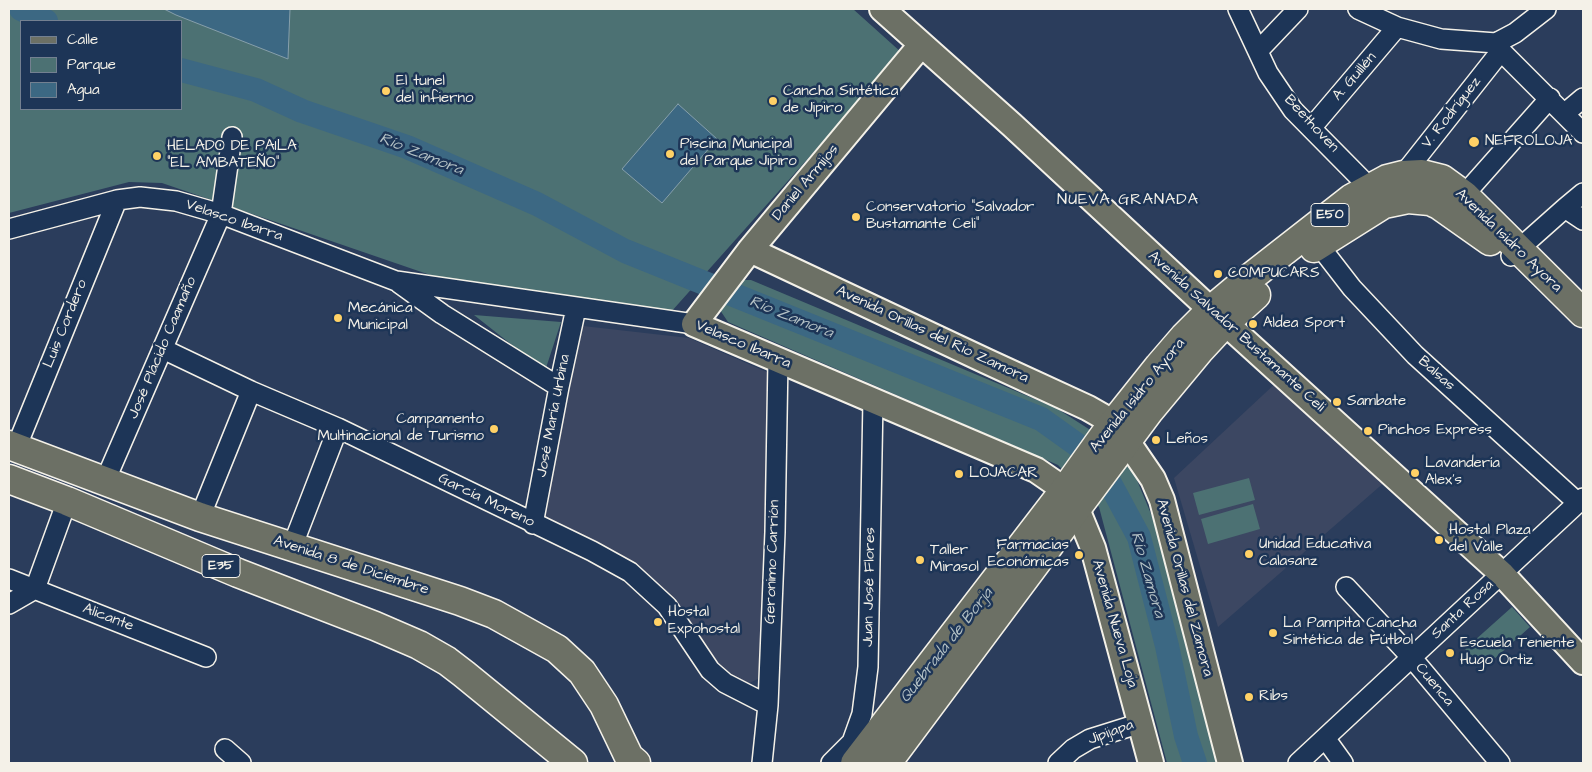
<!DOCTYPE html>
<html>
<head>
<meta charset="utf-8">
<style>
	body { margin:0 }
	#map { position:relative; width:1592px; height:772px; overflow:hidden; background:#2b3d5c; font-family:"Architects Daughter",sans-serif }
	canvas { display:block }
	.frame { position:absolute; inset:0; border:10px solid #f4f1e8; pointer-events:none }
	.legend { position:absolute; left:20px; top:20px; width:162px; height:90px; box-sizing:border-box; background:#1d3557; border:1px solid #738091; margin:0; padding:6px 9px; list-style:none; font-size:15px; color:#f4f1e8 }
	.legend li { display:flex; align-items:center; gap:10px; height:25px }
	.legend b { width:25px; border:1px solid #738091 }
</style>
</head>
<body>
<div id="map">
<canvas width="1592" height="772"></canvas>
<div class="frame"></div>
<ul class="legend">
<li><b style="height:6px;background:#6c7065"></b>Calle</li>
<li><b style="height:14px;background:#4c7173"></b>Parque</li>
<li><b style="height:14px;background:#3c6883"></b>Agua</li>
</ul>
</div>
<script>
const context = document.querySelector('canvas').getContext('2d');
context.lineJoin = 'round';
function fillPath(path, color) { context.fillStyle = color; context.fill(path, 'evenodd'); }
const toPath = rows => new Path2D(rows.map(r => 'M' + r).join(''));
function stroke(path, color, width, dash) { context.strokeStyle = color; context.lineWidth = width; context.lineCap = dash ? 'butt' : 'round'; context.setLineDash(dash || []); context.stroke(path); }
function label(font, color, halo, rows, align = 'center') {
  context.font = font + ' "Architects Daughter",sans-serif'; context.lineWidth = 5; context.setLineDash([]); context.textBaseline = 'middle'; context.strokeStyle = halo; context.fillStyle = color; for (const [text, x, y, turn = 0] of rows) {
    context.save(); context.translate(x, y); context.rotate((+turn || 0) * Math.PI / 180); context.textAlign = isNaN(turn) ? turn : align; if (halo) context.strokeText(text, 0, 0); context.fillText(text, 0, 0); context.restore();
  }
}
fillPath(toPath([
	[583,326,689,338,769,373,760,678,745,685,711,672,672,606,541,525],
	[1278,381,1386,481,1218,627,1174,478]
]), '#3c4762');
fillPath(toPath([
	[9,9,853,9,902,53,671,312,436,277,162,183,129,182,9,213],
	[21,21,181,21,181,109,21,109],
	[733,280,751,280,1056,408,1095,433,1134,473,1161,538,1222,763,1167,763,1099,507,1058,465,728,322,718,307],
	[474,315,561,322,545,371],
	[1249,478,1255,500,1199,515,1193,493],
	[1253,504,1260,529,1208,544,1201,519],
	[1512,607,1530,627,1483,669,1465,649]
]), '#4c7173');
const water = toPath([
	[164,9,290,9,288,59,176,15,164,9],
	[678,104,717,139,662,203,622,169,678,104]
]);
fillPath(water, '#3c6883');
stroke(water, '#869fab', 1);
stroke(toPath([
	[21,9,46,21],
	[181,70,256,90,302,111,407,147,537,204,625,251,1041,419,1076,444,1100,465,1139,537,1167,646,1186,736,1195,763]
]), '#3c6883', 24);
const minor = toPath([
	[1238,9,1268,73,1293,110,1378,196],
	[1358,9,1397,27,1441,39,1496,43,1515,33,1546,9],
	[1496,43,1501,51,1583,133],
	[1258,51,1298,9],
	[1564,114,1583,98],
	[1312,127,1397,27],
	[1403,175,1501,51],
	[1464,195,1550,98],
	[1565,208,1583,220],
	[9,229,117,200,140,197,176,201,221,214,396,281,694,324],
	[1311,235,1352,288,1415,355,1578,503],
	[1511,256,1565,208,1583,193],
	[399,283,442,314,559,387],
	[163,349,251,391,338,428,592,551,630,572,667,606,710,670,725,683,768,705],
	[16,448,117,200],
	[105,481,221,214,232,137],
	[200,517,251,391],
	[533,524,559,387,576,308],
	[292,547,338,428],
	[9,579,206,657],
	[1346,587,1412,658,1500,763],
	[9,604,35,589,67,501],
	[1325,738,1343,763],
	[225,749,241,763],
	[762,763,768,705,775,532,778,360],
	[831,763,852,742,862,714,868,667,873,400],
	[1058,763,1073,749,1090,739,1141,723],
	[1298,763,1583,498]
]);
const major = toPath([
	[882,9,1012,125,1211,310,1502,574,1583,662],
	[921,45,750,250,694,324,1036,470,1065,490,1077,509,1093,548,1151,763],
	[750,250,986,361,1088,408,1102,416,1127,441,1153,479,1162,500,1230,763]
]);
const highway = toPath([
	[1314,248,1384,204,1408,199,1430,201,1439,205,1490,241],
	[9,445,200,517,460,601,494,614,557,649,582,672,604,705,629,757,636,763],
	[9,479,67,501,238,573,375,626,419,645,447,661,464,674,573,763],
	[855,763,1070,483,1108,430,1159,366,1184,337,1211,310,1242,284,1352,198,1387,179,1403,175,1422,174,1442,179,1464,195,1583,313],
	[887,763,1150,410,1199,351,1225,323,1256,295]
]);
stroke(minor, '#f4f1e8', 22);
stroke(major, '#f4f1e8', 28);
stroke(highway, '#f4f1e8', 31);
stroke(minor, '#1d3557', 19);
stroke(major, '#6c7065', 24);
stroke(highway, '#6c7065', 28);
for (const [x, y, r, color] of [
	[386,91,5,"#ffd166"],
	[773,101,5,"#ffd166"],
	[1474,142,6,"#ffd166"],
	[670,154,5,"#ffd166"],
	[157,156,5,"#ffd166"],
	[856,217,5,"#ffd166"],
	[1218,274,5,"#ffd166"],
	[338,318,5,"#ffd166"],
	[1253,324,5,"#ffd166"],
	[1337,402,5,"#ffd166"],
	[494,429,5,"#ffd166"],
	[1368,431,5,"#ffd166"],
	[1156,440,5,"#ffd166"],
	[1415,473,5,"#ffd166"],
	[959,474,5,"#ffd166"],
	[1439,540,5,"#ffd166"],
	[1249,554,5,"#ffd166"],
	[1079,555,5,"#ffd166"],
	[920,560,5,"#ffd166"],
	[658,622,5,"#ffd166"],
	[1273,633,5,"#ffd166"],
	[1450,653,5,"#ffd166"],
	[1249,697,5,"#ffd166"]
]) { const dot = new Path2D(); dot.arc(x, y, r, 0, 2 * Math.PI); context.fillStyle = color; context.fill(dot); stroke(dot, '#1d3557', 2); }
for (const [x, y, w] of [
	[1330,215,38],
	[221,566,38]
]) { const box = new Path2D(); box.roundRect(x - w / 2, y - 11.5, w, 23, 4); context.fillStyle = '#1d3557'; context.fill(box); stroke(box, '#f4f1e8', 1); }
label('bold 14px', '#f4f1e8', null, [
	["E50",1330,215],
	["E35",221,566]
]);
label('15px', '#f4f1e8', '#1d3557', [
	["A. Guillén",1355,77,-49],
	["V. Rodríguez",1452,113,-52],
	["Beethoven",1311,124,47],
	["Daniel Armijos",806,183,-50],
	["Velasco Ibarra",234,221,19],
	["Avenida Isidro Ayora",1508,241,44],
	["Luis Cordero",66,324,-68],
	["Avenida Salvador Bustamante Celi",1236,332,42],
	["Avenida Orillas del Rio Zamora",932,335,25],
	["Velasco Ibarra",743,345,23],
	["José Plácido Caamaño",163,348,-67],
	["Balsas",1436,374,42],
	["Avenida Isidro Ayora",1138,396,-51],
	["José María Urbina",554,416,-79],
	["García Moreno",486,501,26],
	["Geronimo Carrión",773,562,-88],
	["Avenida 8 de Diciembre",351,566,18],
	["Juan José Flores",870,587,-89],
	["Avenida Orillas del Zamora",1184,588,75],
	["Santa Rosa",1463,610,-43],
	["Alicante",108,618,21],
	["Avenida Nueva Loja",1114,624,74],
	["Cuenca",1434,685,50],
	["Jipijapa",1111,733,-20]
]);
label('15px', '#f4f1e8', '#1d3557', [
	["El tunel",396,82],
	["del infierno",396,99],
	["Cancha Sintética",783,92],
	["de Jipiro",783,109],
	["NEFROLOJA",1485,142],
	["Piscina Municipal",680,145],
	["del Parque Jipiro",680,162],
	["HELADO DE PAILA",167,147],
	["\"EL AMBATEÑO\"",167,164],
	["Conservatorio \"Salvador",866,208],
	["Bustamante Celi\"",866,225],
	["COMPUCARS",1228,274],
	["Mecánica",348,309],
	["Municipal",348,326],
	["Aldea Sport",1263,324],
	["Sambate",1347,402],
	["Campamento",484,420,"right"],
	["Multinacional de Turismo",484,437,"right"],
	["Pinchos Express",1378,431],
	["Leños",1166,440],
	["Lavandería",1425,464],
	["Alex's",1425,481],
	["LOJACAR",969,474],
	["Hostal Plaza",1449,531],
	["del Valle",1449,548],
	["Unidad Educativa",1259,545],
	["Calasanz",1259,562],
	["Farmacias",1069,546,"right"],
	["Económicas",1069,563,"right"],
	["Taller",930,551],
	["Mirasol",930,568],
	["Hostal",668,613],
	["Expohostal",668,630],
	["La Pampita Cancha",1283,624],
	["Sintética de Fútbol",1283,641],
	["Escuela Teniente",1460,644],
	["Hugo Ortìz",1460,661],
	["Ribs",1259,697]
], 'left');
label('italic 16px', '#b4c1c5', '#1d3557', [
	["Río Zamora",421,155,22],
	["Río Zamora",791,318,22],
	["Río Zamora",1147,575,74],
	["Quebrada de Borja",947,646,-52]
]);
context.letterSpacing = '1px';
label('16px', '#f4f1e8', '#1d3557', [
	["NUEVA GRANADA",1128,201]
]);
context.letterSpacing = '0px';
</script>
</body>
</html>
